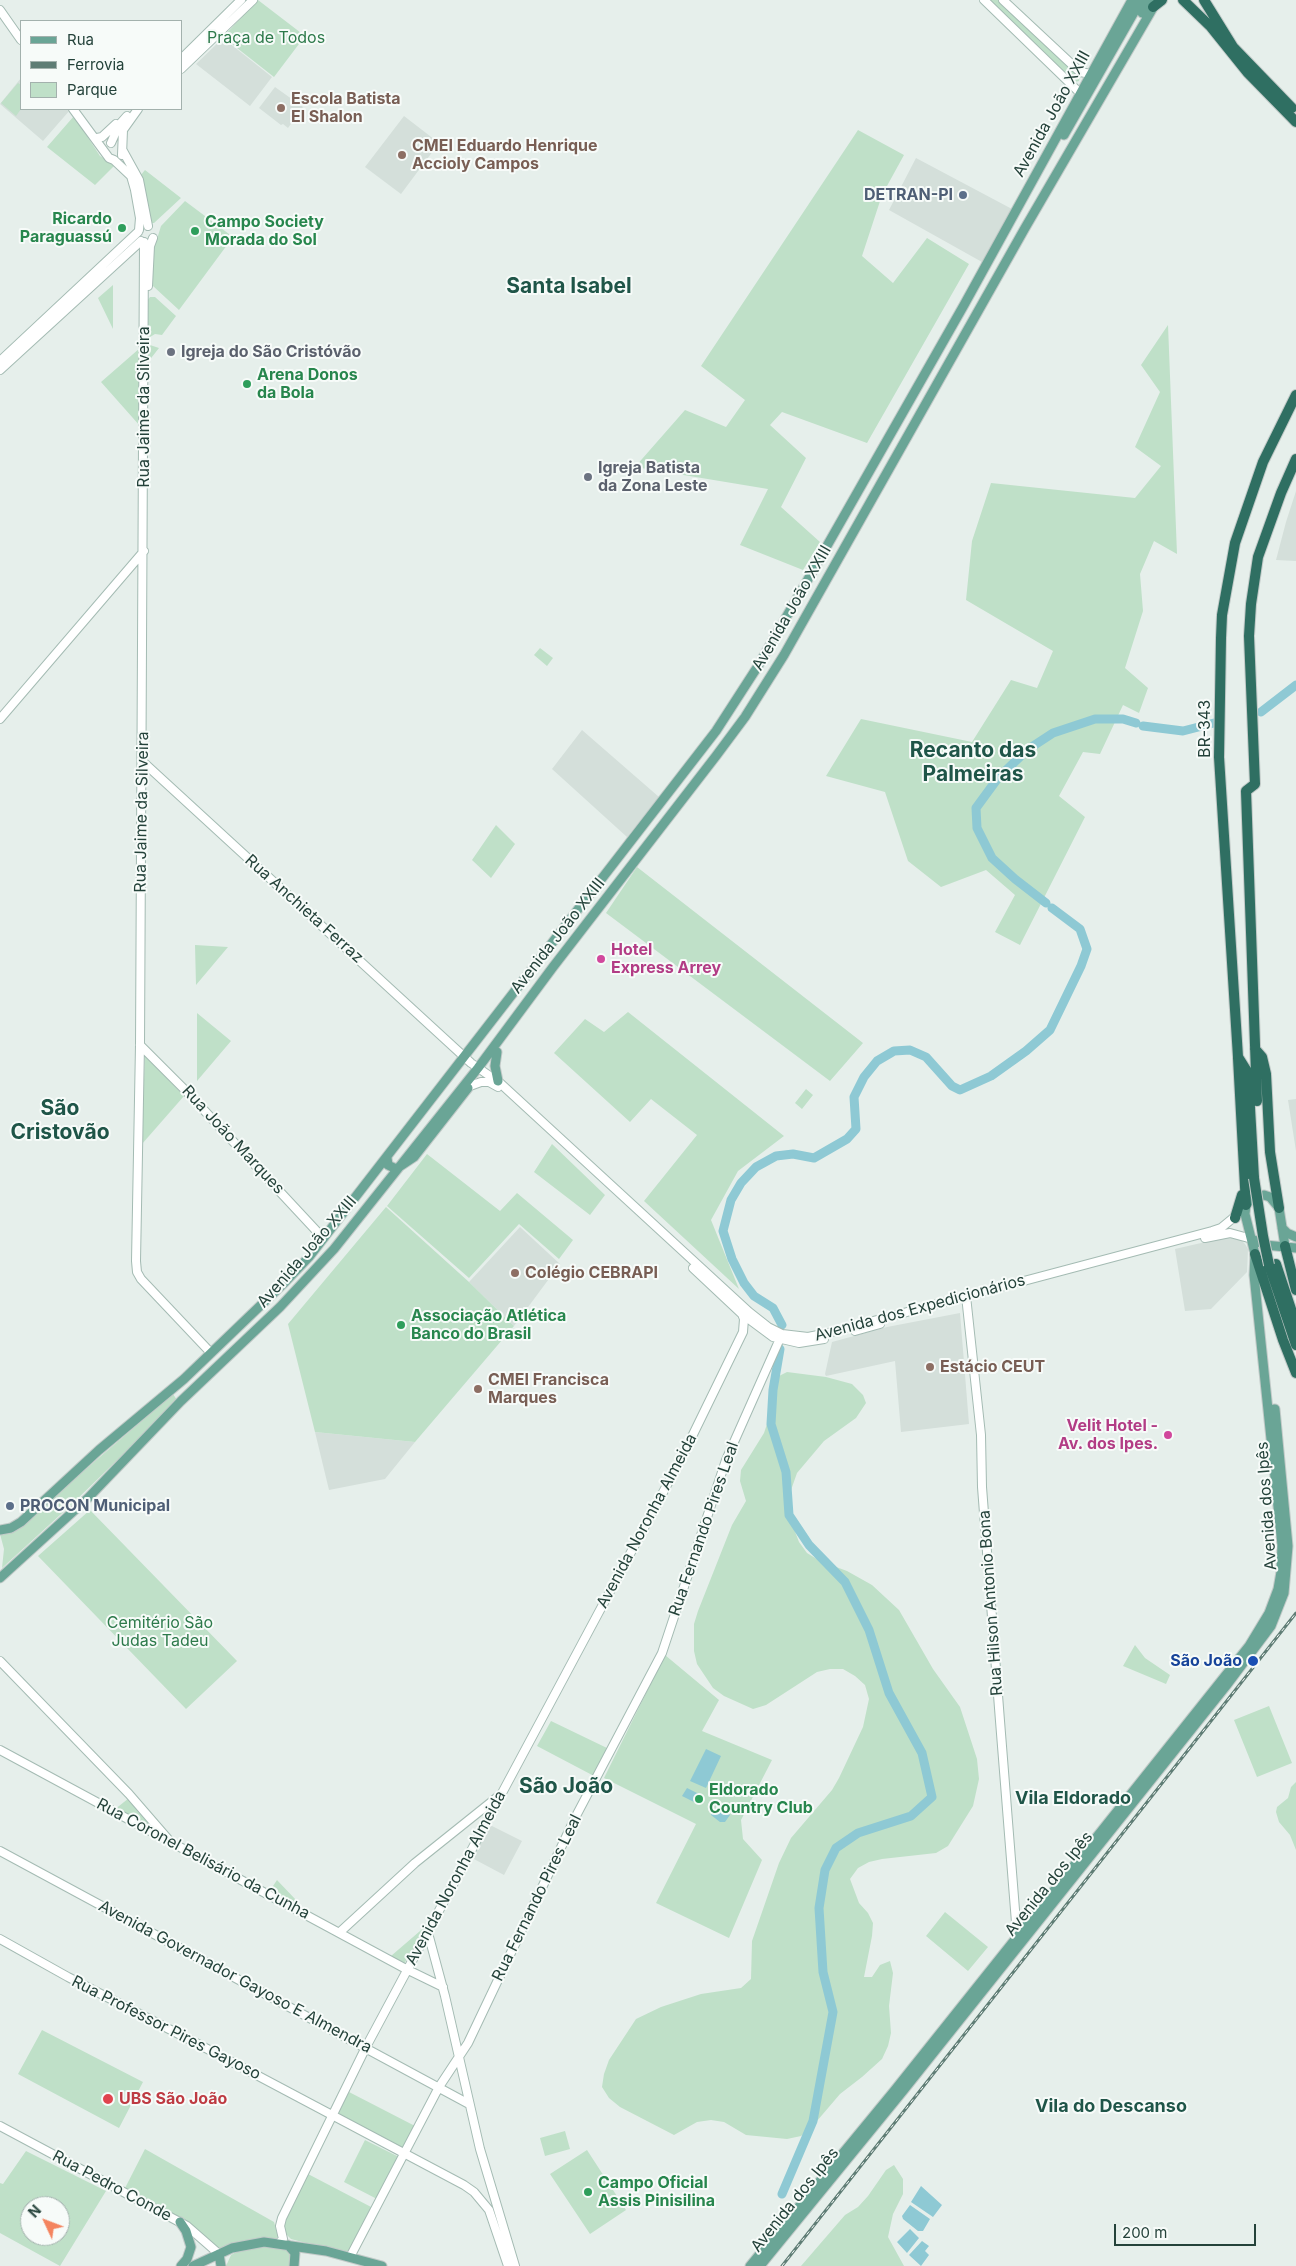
<!DOCTYPE html>
<html>
<head>
<meta charset="utf-8">
<style>
	body { margin:0 }
	#map { position:relative; width:1296px; height:2266px; overflow:hidden; background:#e6efeb; font-family:Inter,sans-serif }
	canvas { display:block }
	.legend { position:absolute; left:20px; top:20px; width:162px; height:90px; box-sizing:border-box; background:#f7fbf9; border:1px solid #a3b1ad; margin:0; padding:6px 9px; list-style:none; font-size:15px; color:#24423a }
	.legend li { display:flex; align-items:center; gap:10px; height:25px }
	.legend b { width:25px; border:1px solid #a3b1ad }
	.north { position:absolute; left:20px; top:2196px; width:50px; height:50px; box-sizing:border-box; background:#f7fbf9; border:1px solid #a3b1ad; border-radius:50%; rotate:313deg; font-size:14px; font-weight:700; line-height:20px; text-align:center; color:#24423a }
	.north::after { content:''; display:block; margin:auto; width:18px; height:22px; background:#f4845f; clip-path:polygon(50% 0,100% 100%,50% 72%,0 100%) }
	.scale { position:absolute; left:1114px; top:2224px; width:142px; height:22px; box-sizing:border-box; border:2px solid #24423a; border-top:0; padding-left:6px; font-size:15px; line-height:18px; white-space:nowrap; color:#24423a; -webkit-text-stroke:4px #f7fbf9; paint-order:stroke }
</style>
</head>
<body>
<div id="map">
<canvas width="1296" height="2266"></canvas>
<ul class="legend">
<li><b style="height:6px;background:#6aa596"></b>Rua</li>
<li><b style="height:6px;background:#5f7d75"></b>Ferrovia</li>
<li><b style="height:14px;background:#bfe0c8"></b>Parque</li>
</ul>
<div class="north">N</div>
<div class="scale">200 m</div>
</div>
<script>
const context = document.querySelector('canvas').getContext('2d');
context.lineJoin = 'round';
function fillPath(path, color) { context.fillStyle = color; context.fill(path, 'evenodd'); }
const toPath = rows => new Path2D(rows.map(r => 'M' + r).join(''));
function stroke(path, color, width, dash) { context.strokeStyle = color; context.lineWidth = width; context.lineCap = dash ? 'butt' : 'round'; context.setLineDash(dash || []); context.stroke(path); }
function label(font, color, halo, rows, align = 'center') {
  context.font = font + ' Inter,sans-serif'; context.lineWidth = 4; context.setLineDash([]); context.textBaseline = 'middle'; context.strokeStyle = halo; context.fillStyle = color; for (const [text, x, y, turn = 0] of rows) {
    context.save(); context.translate(x, y); context.rotate((+turn || 0) * Math.PI / 180); context.textAlign = isNaN(turn) ? turn : align; if (halo) context.strokeText(text, 0, 0); context.fillText(text, 0, 0); context.restore();
  }
}
fillPath(toPath([
	[223,38,272,77,250,106,196,64],
	[21,78,21,109,70,110,43,141,0,104],
	[275,87,303,107,288,128,283,124,281,125,259,108],
	[404,116,439,143,401,194,365,167],
	[916,158,1012,209,982,262,889,210],
	[1296,491,1296,561,1276,560,1286,522],
	[582,730,659,797,627,837,552,769],
	[1296,1099,1296,1151,1288,1100],
	[520,1227,560,1264,514,1326,469,1282],
	[1227,1237,1241,1240,1245,1244,1248,1249,1247,1272,1211,1309,1185,1311,1175,1249],
	[960,1313,969,1424,901,1432,895,1361,826,1376,825,1374,832,1342,887,1327],
	[315,1432,415,1442,385,1479,329,1490],
	[490,1825,522,1841,504,1875,472,1858]
]), '#d4dfda');
fillPath(toPath([
	[258,0,305,36,274,77,223,37],
	[988,0,999,0,1080,76,1079,81,1075,82],
	[18,83,21,85,21,109,16,116,1,103],
	[74,116,100,156,115,165,95,185,47,147],
	[858,130,904,155,882,195,862,256,893,283,927,238,969,264,867,443,782,412,770,425,806,458,781,507,820,542,803,570,740,545,768,489,635,467,685,410,726,427,745,400,701,366],
	[145,170,181,198,154,223,151,223,140,176],
	[185,201,233,237,179,310,153,286,153,252,161,226],
	[113,285,113,329,98,298],
	[150,297,155,297,176,316,162,335,155,334,150,337,150,345,159,348,148,362,147,301],
	[1168,325,1177,554,1154,541,1140,574,1143,611,1125,668,1148,688,1139,713,1123,705,1100,754,1083,752,1059,796,1085,817,1020,945,995,932,1015,895,986,870,941,887,908,861,885,792,826,776,861,719,972,742,1011,680,1037,688,1053,651,966,600,972,541,991,483,1135,498,1161,466,1135,447,1160,392,1141,365],
	[140,348,140,426,101,382],
	[540,648,553,658,547,666,534,655],
	[496,825,515,844,491,878,472,860],
	[637,867,863,1043,830,1081,606,913],
	[195,945,228,947,196,985],
	[628,1012,784,1136,738,1171,711,1220,739,1289,644,1201,697,1135,651,1099,630,1122,554,1053,585,1019,604,1032],
	[197,1013,231,1041,197,1081],
	[145,1055,184,1096,142,1144,142,1129],
	[806,1089,813,1095,802,1109,795,1103],
	[552,1144,605,1195,590,1215,534,1172],
	[427,1154,500,1211,517,1193,573,1240,559,1259,519,1224,469,1278,387,1206],
	[386,1207,469,1282,514,1326,415,1442,315,1432,288,1324],
	[787,1372,826,1377,852,1384,863,1395,866,1403,856,1418,824,1441,797,1473,791,1490,789,1516,799,1542,807,1553,820,1561,847,1571,872,1585,899,1610,933,1669,960,1707,977,1759,979,1779,973,1806,948,1846,936,1853,882,1859,869,1862,858,1868,850,1879,859,1903,868,1913,873,1923,872,1936,864,1977,872,1977,880,1965,890,1961,893,1973,889,2006,891,2033,888,2046,882,2059,862,2077,840,2094,811,2128,801,2136,787,2139,746,2135,724,2122,711,2120,697,2122,674,2135,620,2107,609,2098,602,2087,604,2074,609,2060,636,2019,661,2007,701,1994,741,1988,751,1979,752,1941,779,1863,791,1838,832,1790,839,1778,863,1727,869,1699,865,1685,855,1676,843,1669,830,1669,817,1672,766,1705,753,1709,724,1696,713,1688,697,1664,694,1651,694,1624,698,1611,732,1525,746,1501,740,1481,741,1470,764,1433,774,1403,779,1376],
	[173,1394,177,1400,174,1405,71,1505,2,1568,4,1549,0,1534,14,1531],
	[90,1510,237,1661,186,1709,38,1556],
	[1135,1645,1145,1658,1170,1675,1166,1684,1123,1666],
	[665,1655,719,1700,702,1731,772,1760,741,1820,743,1839,762,1860,729,1938,656,1903,696,1824,604,1778],
	[1269,1706,1292,1763,1257,1777,1234,1720],
	[551,1721,607,1748,594,1776,537,1746],
	[1296,1782,1296,1850,1290,1835,1279,1822,1276,1812,1277,1807,1288,1798,1291,1787],
	[129,1798,156,1830,114,1810],
	[277,1880,296,1900,290,1905,269,1892],
	[945,1912,988,1947,968,1971,926,1936],
	[427,1925,404,1964,391,1956],
	[42,2030,143,2082,119,2128,18,2074],
	[349,2092,415,2126,403,2149,337,2114],
	[565,2131,570,2149,545,2156,540,2138],
	[365,2140,399,2157,377,2199,344,2182],
	[145,2149,274,2222,278,2236,276,2239,260,2239,225,2250,217,2247,196,2230,124,2190],
	[587,2150,626,2210,590,2234,550,2174],
	[26,2151,106,2191,60,2266,0,2233,0,2183,3,2184],
	[30,2206,60,2206,60,2236,30,2236],
	[894,2165,903,2179,903,2194,893,2214,888,2237,904,2266,801,2266,845,2215,858,2207,868,2196,886,2170],
	[308,2174,373,2208,348,2254,291,2239,286,2234,283,2225],
	[261,2245,286,2249,291,2253,293,2266,226,2266,231,2255,242,2249]
]), '#bfe0c8');
fillPath(toPath([
	[706,1749,721,1756,706,1788,690,1781],
	[687,1788,703,1796,698,1804,682,1796],
	[722,1809,730,1815,725,1822,720,1822,711,1815,712,1811],
	[921,2186,942,2205,933,2217,911,2202],
	[910,2205,930,2219,923,2231,918,2231,903,2219,902,2216],
	[910,2229,919,2238,907,2253,897,2242],
	[922,2241,929,2246,925,2251,929,2255,921,2266,909,2255]
]), '#8ec9d4');
stroke(toPath([
	[1261,712,1296,685],
	[1143,726,1183,731,1214,723],
	[1046,903,1015,879,992,858,977,828,976,808,998,778,1027,750,1053,733,1095,719,1123,719,1136,723],
	[782,1325,773,1308,754,1296,744,1283,732,1259,723,1231,731,1200,741,1183,756,1167,776,1156,793,1154,814,1158,847,1139,856,1129,854,1097,864,1077,877,1061,894,1051,910,1050,926,1057,952,1086,960,1090,991,1076,1026,1051,1050,1030,1081,966,1087,949,1080,929,1052,908],
	[780,1349,773,1390,771,1424,786,1472,789,1515,809,1545,845,1582,869,1630,889,1693,922,1753,932,1797,911,1816,858,1833,836,1848,825,1870,819,1908,823,1972,833,2012,813,2121,782,2194]
]), '#8ec9d4', 9);
const secondary = toPath([
	[984,0,1080,93],
	[1003,0,1080,72,1091,74],
	[0,10,21,40],
	[181,59,241,0],
	[181,69,253,0],
	[73,109,109,158,114,160,131,176,135,190,140,218,139,230],
	[97,138,102,137,116,124],
	[111,143,119,125,127,116],
	[123,151,139,180,148,226],
	[122,155,123,130,138,109],
	[144,242,140,1045,136,1261,137,1272,141,1279,211,1353],
	[148,286,150,246,153,238],
	[0,361,138,232],
	[0,370,141,241],
	[0,719,144,551],
	[142,761,471,1063,500,1083,749,1312,768,1327,782,1334,808,1337,828,1333,1212,1231,1221,1228,1238,1214],
	[140,1045,188,1093,323,1238],
	[470,1086,481,1082,489,1082,498,1087],
	[1205,1238,1230,1233,1252,1239],
	[693,1268,742,1314,773,1337,799,1343,824,1339],
	[966,1296,981,1435,982,1487,1000,1721,1017,1935,1020,1938],
	[855,1331,880,1324],
	[0,1661,129,1794,168,1839],
	[0,1750,406,1969,443,1987],
	[0,1851,469,2104],
	[340,1932,415,1863,500,1795],
	[428,1933,445,1996,480,2149,515,2266],
	[0,1939,68,1977,198,2044,464,2185,474,2192,489,2210,508,2266],
	[0,2126,187,2226,219,2254],
	[280,2242,283,2239,280,2226,282,2218,366,2047,683,1455,743,1332,744,1319,742,1314],
	[350,2257,439,2087,468,2043,576,1816,662,1653,726,1460,782,1334]
]);
const primary = toPath([
	[1142,13,1150,0],
	[1064,135,1141,0],
	[497,1052,495,1066,498,1081],
	[387,1158,388,1165,396,1169,414,1157,468,1088],
	[1282,1228,1287,1233,1296,1237],
	[1252,1239,1265,1245,1296,1248],
	[0,1530,11,1528,21,1522,99,1450,184,1379,285,1282,309,1257,716,731,758,666,807,581,964,305,1132,0],
	[0,1578,88,1498,181,1401,280,1307,334,1249,478,1068,553,967,716,756,745,717,784,655,1025,228,1157,1],
	[180,2222,186,2231,191,2247,187,2259,181,2266],
	[288,2245,295,2253,294,2266],
	[219,2254,221,2266],
	[193,2266,232,2248,264,2242,326,2251,382,2266],
	[750,2266,894,2091,1249,1646,1269,1613,1278,1589,1281,1572,1282,1545,1254,1275,1255,1254,1245,1214,1246,1205,1251,1199,1264,1195,1270,1197,1279,1208,1285,1246],
	[760,2266,903,2091,1226,1686,1271,1626,1284,1593,1288,1546,1275,1409,1268,1410]
]);
const highway = toPath([
	[1183,0,1211,27,1248,73,1296,122],
	[1204,0,1233,47,1292,108],
	[1153,7,1162,0],
	[1255,1049,1262,1057,1266,1074,1270,1152,1279,1208],
	[1238,1058,1246,1205],
	[1257,1101,1246,791,1255,784,1249,636,1251,604,1258,557,1281,493,1296,459],
	[1254,1178,1248,1073,1238,1057,1219,757,1221,638,1222,615,1235,543,1263,462,1296,395],
	[1235,1218,1242,1195],
	[1285,1246,1296,1290],
	[1255,1254,1283,1340,1296,1373],
	[1276,1264,1296,1324],
	[1269,1265,1296,1345]
]);
stroke(secondary, '#a4bbb3', 10);
stroke(primary, '#c2cac8', 11);
stroke(highway, '#c2cac8', 12);
stroke(secondary, '#fff', 8);
stroke(primary, '#6aa596', 9);
stroke(highway, '#2f6f62', 10);
const rail = toPath([
	[782,2266,1296,1613]
]);
stroke(rail, '#5f7d75', 3);
stroke(rail, '#f7fbf9', 1, [4]);
const highwayBridge = toPath([
	[1254,1178,1263,1236,1269,1265]
]);
stroke(highwayBridge, '#c2cac8', 12, []);
stroke(highwayBridge, '#2f6f62', 10);
for (const [x, y, r, color] of [
	[281,108,5,"#8d6e63"],
	[402,155,5,"#8d6e63"],
	[963,195,5,"#5c6f8a"],
	[122,228,5,"#2e9e5b"],
	[195,231,5,"#2e9e5b"],
	[171,352,5,"#6b7280"],
	[247,384,5,"#2e9e5b"],
	[588,477,5,"#6b7280"],
	[601,959,5,"#d1479c"],
	[515,1273,5,"#8d6e63"],
	[401,1325,5,"#2e9e5b"],
	[930,1367,5,"#8d6e63"],
	[478,1389,5,"#8d6e63"],
	[1168,1435,5,"#d1479c"],
	[10,1506,5,"#5c6f8a"],
	[1253,1661,6,"#1a4fb4"],
	[699,1799,5,"#2e9e5b"],
	[108,2099,6,"#e0444e"],
	[588,2192,5,"#2e9e5b"]
]) { const dot = new Path2D(); dot.arc(x, y, r, 0, 2 * Math.PI); context.fillStyle = color; context.fill(dot); stroke(dot, '#f7fbf9', 2); }
label('16px', '#2d7a4b', '#f7fbf9', [
	["Praça de Todos",266,38],
	["Cemitério São",160,1623],
	["Judas Tadeu",160,1641]
]);
label('bold 16px', '#785e54', '#f7fbf9', [
	["Escola Batista",291,99],
	["El Shalon",291,117],
	["CMEI Eduardo Henrique",412,146],
	["Accioly Campos",412,164],
	["Colégio CEBRAPI",525,1273],
	["Estácio CEUT",940,1367],
	["CMEI Francisca",488,1380],
	["Marques",488,1398]
], 'left');
label('16px', '#24423a', '#f7fbf9', [
	["Avenida João XXIII",1052,114,-61],
	["Rua Jaime da Silveira",144,407,-90],
	["Avenida João XXIII",792,608,-60],
	["BR-343",1205,729,-90],
	["Rua Jaime da Silveira",142,812,-89],
	["Rua Anchieta Ferraz",304,909,42],
	["Avenida João XXIII",558,936,-52],
	["Rua João Marques",233,1140,47],
	["Avenida João XXIII",307,1252,-49],
	["Avenida dos Expedicionários",920,1308,-15],
	["Avenida dos Ipês",1267,1506,-94],
	["Avenida Noronha Almeida",647,1521,-62],
	["Rua Fernando Pires Leal",704,1529,-71],
	["Rua Hilson Antonio Bona",991,1603,-94],
	["Rua Coronel Belisário da Cunha",203,1859,28],
	["Avenida Noronha Almeida",456,1878,-62],
	["Avenida dos Ipês",1049,1884,-51],
	["Rua Fernando Pires Leal",537,1898,-64],
	["Avenida Governador Gayoso E Almendra",235,1977,28],
	["Rua Professor Pires Gayoso",166,2028,27],
	["Rua Pedro Conde",112,2186,28],
	["Avenida dos Ipês",795,2200,-51]
]);
label('bold 16px', '#4e5e75', '#f7fbf9', [
	["DETRAN-PI",953,195],
	["PROCON Municipal",20,1506,"left"]
], 'right');
label('bold 16px', '#27864d', '#f7fbf9', [
	["Ricardo",112,219,"right"],
	["Paraguassú",112,237,"right"],
	["Campo Society",205,222],
	["Morada do Sol",205,240],
	["Arena Donos",257,375],
	["da Bola",257,393],
	["Associação Atlética",411,1316],
	["Banco do Brasil",411,1334],
	["Eldorado",709,1790],
	["Country Club",709,1808],
	["Campo Oficial",598,2183],
	["Assis Pinisilina",598,2201]
], 'left');
label('bold 16px', '#5b616d', '#f7fbf9', [
	["Igreja do São Cristóvão",181,352],
	["Igreja Batista",598,468],
	["da Zona Leste",598,486]
], 'left');
label('bold 16px', '#b23c85', '#f7fbf9', [
	["Hotel",611,950],
	["Express Arrey",611,968],
	["Velit Hotel -",1158,1426,"right"],
	["Av. dos Ipes.",1158,1444,"right"]
], 'left');
label('bold 16px', '#164399', '#f7fbf9', [
	["São João",1242,1661]
], 'right');
label('bold 16px', '#be3a42', '#f7fbf9', [
	["UBS São João",119,2099]
], 'left');
label('bold 18px', '#1f5548', '#f7fbf9', [
	["Vila Eldorado",1073,1799],
	["Vila do Descanso",1111,2107]
]);
label('bold 21px', '#1f5548', '#f7fbf9', [
	["Santa Isabel",569,287],
	["Recanto das",973,751],
	["Palmeiras",973,775],
	["São",60,1109],
	["Cristovão",60,1133],
	["São João",566,1787]
]);
</script>
</body>
</html>
